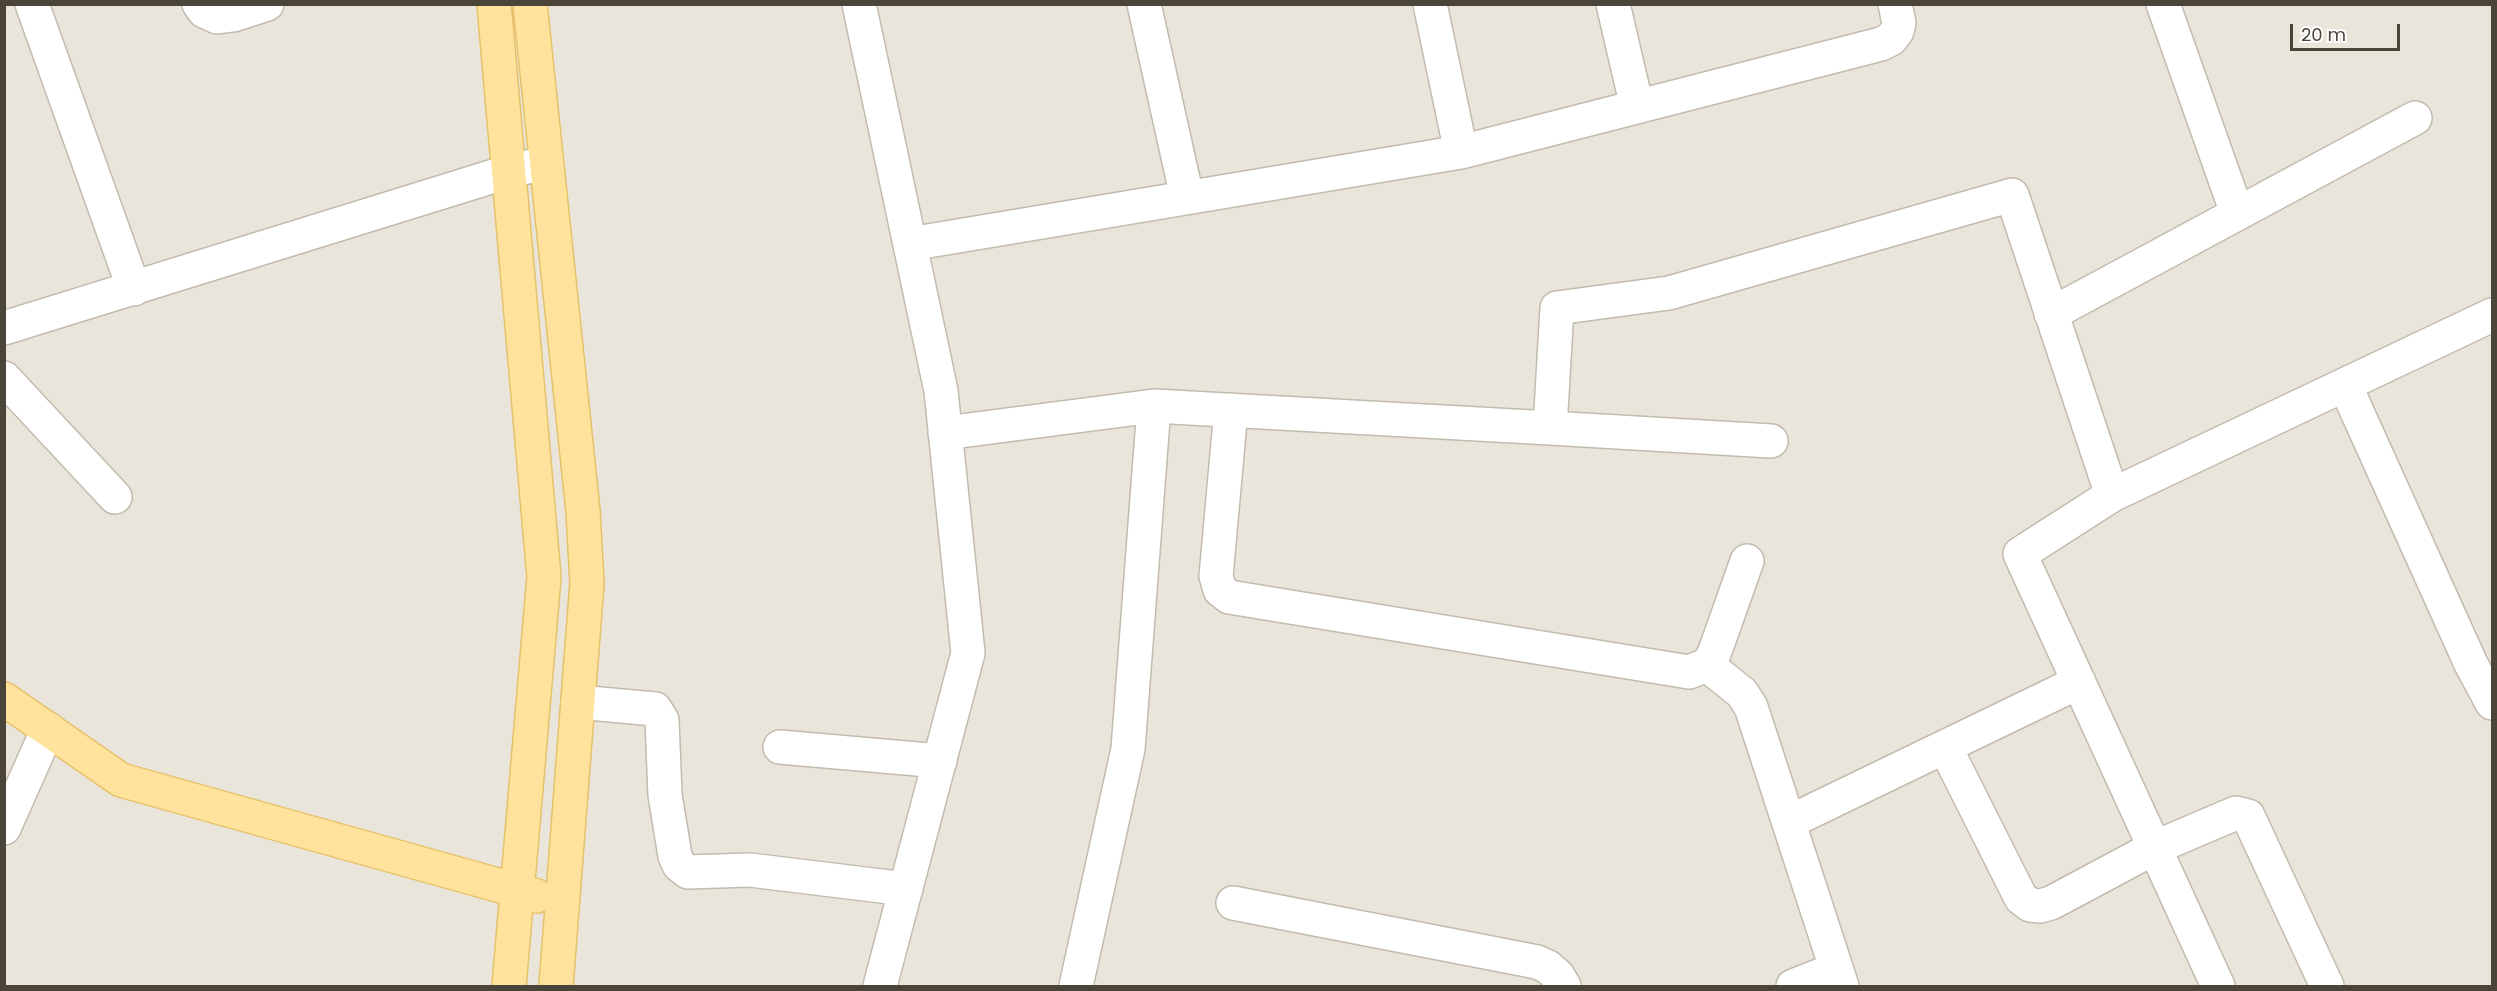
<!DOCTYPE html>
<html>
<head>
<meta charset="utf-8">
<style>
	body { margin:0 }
	#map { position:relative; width:2497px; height:991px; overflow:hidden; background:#f6f3ec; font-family:Poppins,sans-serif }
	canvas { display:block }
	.frame { position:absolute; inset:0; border:6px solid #4b4439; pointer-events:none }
	.scale { position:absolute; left:2290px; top:24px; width:110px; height:27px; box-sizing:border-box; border:3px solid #4b4439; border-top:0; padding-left:8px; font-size:18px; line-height:21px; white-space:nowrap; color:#4b4439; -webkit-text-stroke:4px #fff; paint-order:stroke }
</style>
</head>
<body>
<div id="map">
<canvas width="2497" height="991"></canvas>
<div class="frame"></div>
<div class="scale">20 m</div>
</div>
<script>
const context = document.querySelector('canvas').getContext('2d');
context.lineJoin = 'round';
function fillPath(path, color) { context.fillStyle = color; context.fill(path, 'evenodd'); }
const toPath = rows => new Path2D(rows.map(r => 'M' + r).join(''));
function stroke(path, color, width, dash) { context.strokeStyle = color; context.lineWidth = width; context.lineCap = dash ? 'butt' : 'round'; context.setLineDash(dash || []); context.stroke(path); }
fillPath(toPath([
	[5,5,2492,5,2492,986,5,986]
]), '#eae5da');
const minor = toPath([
	[32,4,134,289],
	[199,4,204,11,217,17,233,15,267,4],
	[859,4,941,391,968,653,880,986],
	[1144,4,1187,197],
	[1613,4,1637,107],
	[2163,4,2237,213],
	[1461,152,1881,44,1891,39,1897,31,1899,23,1895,4],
	[910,244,1461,152,1430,4],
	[2051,314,2415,118],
	[4,328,510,171,545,163],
	[4,378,115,497],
	[2345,385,2471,664,2492,703],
	[1154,406,1550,428,1557,308,1669,293,2012,195,2112,495,2020,554,2218,986],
	[1231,410,1216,576,1220,590,1229,597,1689,672,1707,665,1714,654,1747,561],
	[1550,428,1771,441],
	[945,433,1154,406,1128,749,1076,986],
	[2112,495,2492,315],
	[1707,665,1742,693,1751,707,1842,986],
	[578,702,655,709,662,720,665,795,675,856,679,865,688,872,750,870,906,889],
	[780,747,940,761],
	[1945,747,2021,898,2030,905,2040,906,2051,903,2154,848,2236,813,2248,816,2327,986],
	[1789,822,2079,682],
	[4,828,48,729],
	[1233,903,1537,962,1548,967,1558,976,1564,986],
	[1793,986,1836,969]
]);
const major = toPath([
	[494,4,544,577,509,986],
	[530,4,583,511,587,583,556,986],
	[4,699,121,780,537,896]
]);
stroke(minor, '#c2bbae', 36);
stroke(major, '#e6c16a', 36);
stroke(minor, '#fff', 33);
stroke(major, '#ffe39c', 33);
</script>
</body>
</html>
